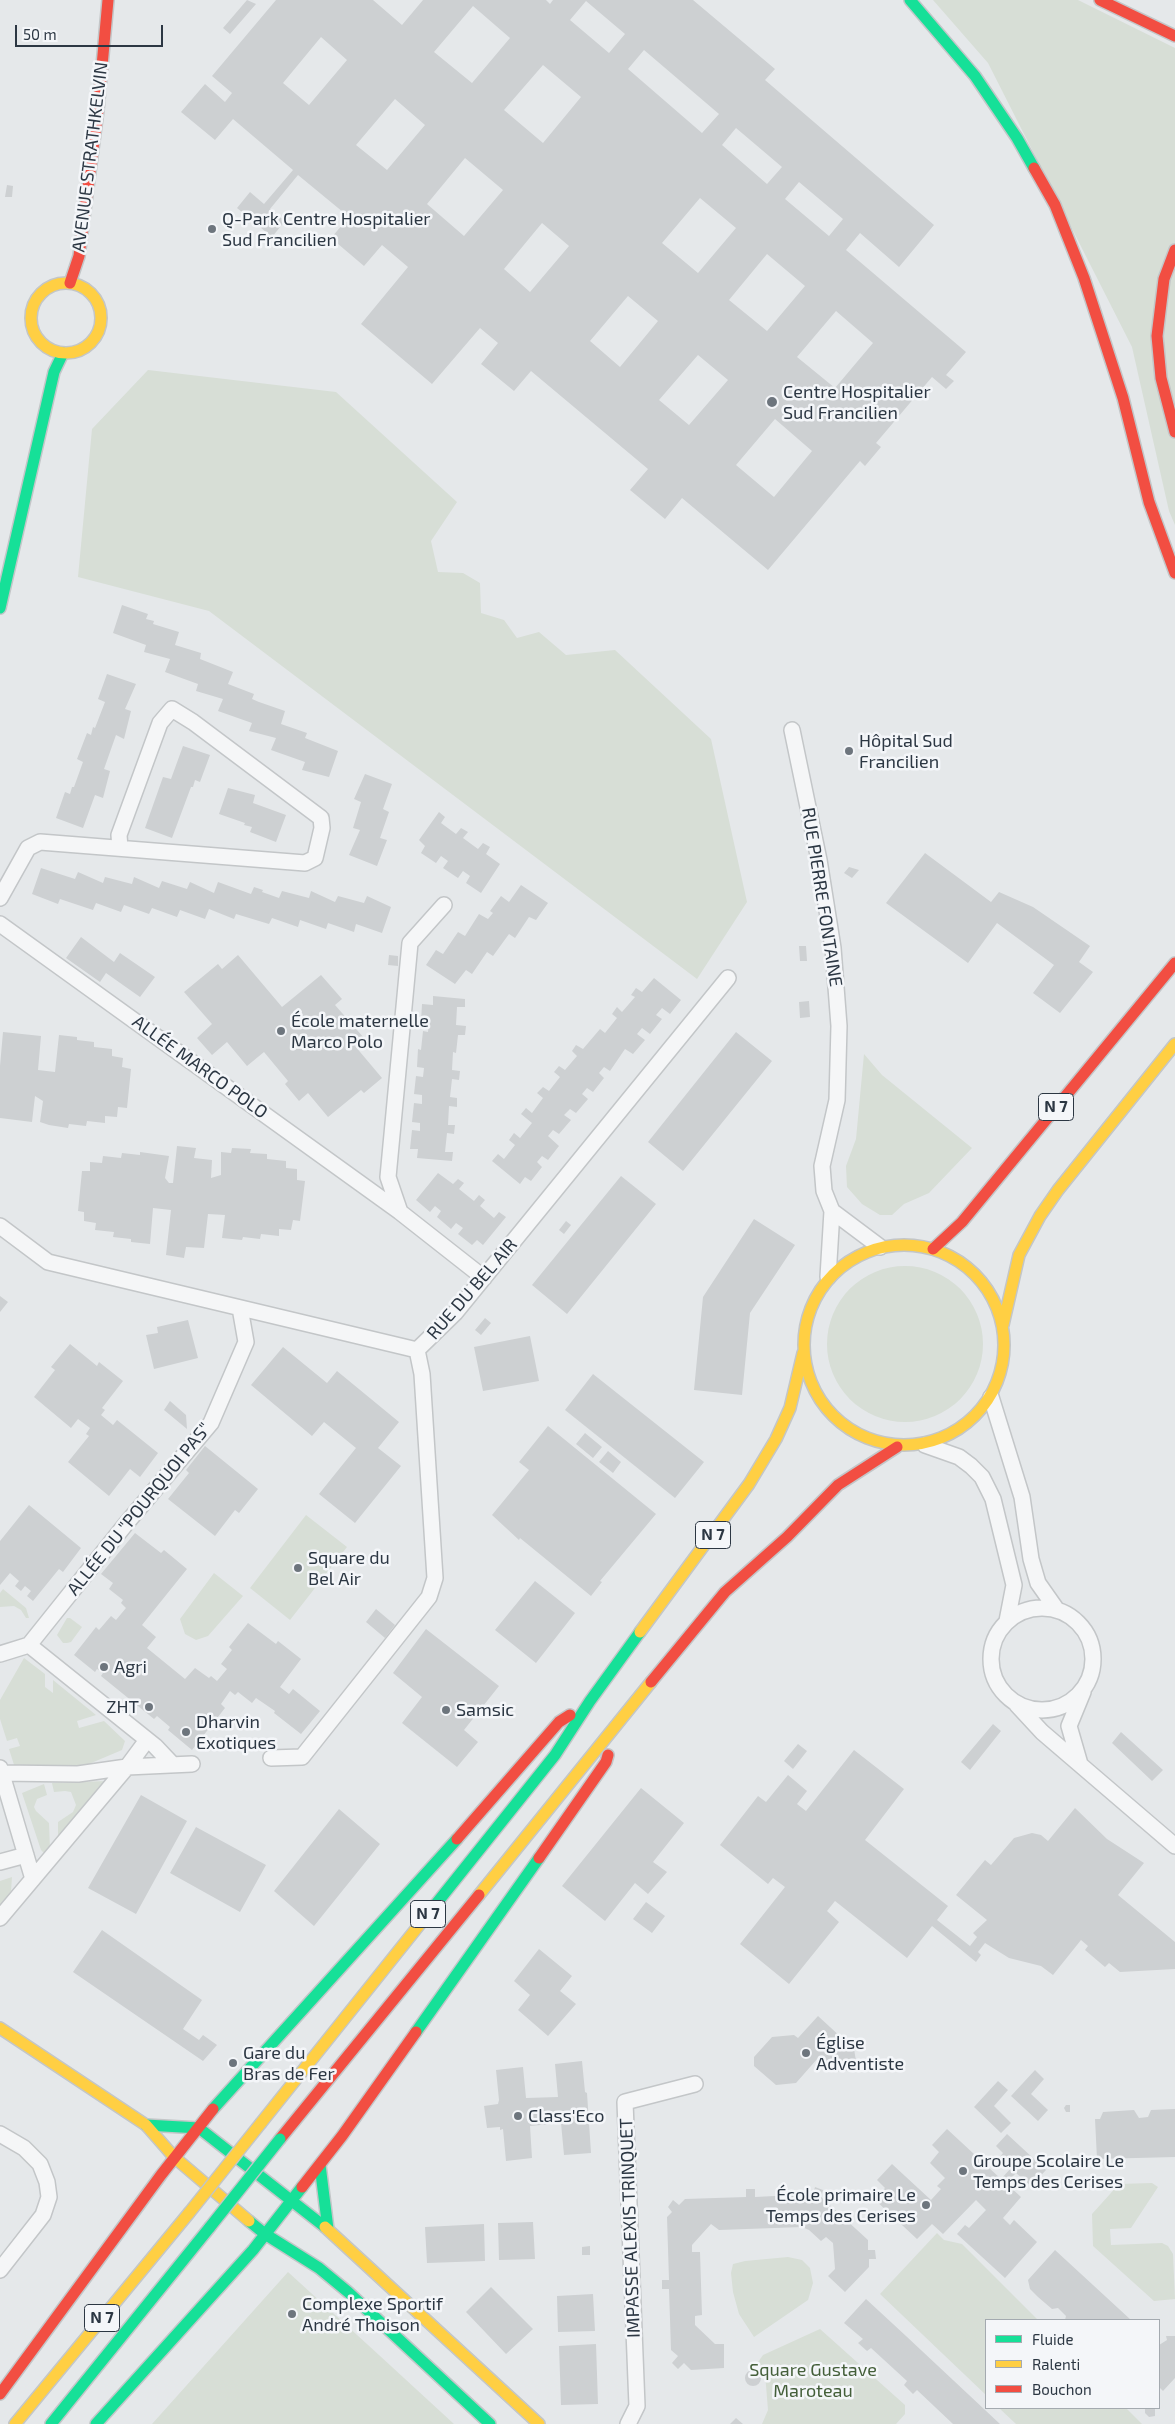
<!DOCTYPE html>
<html>
<head>
<meta charset="utf-8">
<style>
	body { margin:0 }
	#map { position:relative; width:1175px; height:2424px; overflow:hidden; background:#e5e8ea; font-family:"Exo 2",sans-serif }
	canvas { display:block }
	.legend { position:absolute; left:985px; top:2319px; width:175px; height:90px; box-sizing:border-box; background:#f4f6f9; border:1px solid #a4aab0; margin:0; padding:6px 9px; list-style:none; font-size:15px; color:#2c3743 }
	.legend li { display:flex; align-items:center; gap:10px; height:25px }
	.legend b { width:25px; border:1px solid #a4aab0 }
	.scale { position:absolute; left:15px; top:25px; width:148px; height:22px; box-sizing:border-box; border:2px solid #2c3743; border-top:0; padding-left:6px; font-size:15px; line-height:18px; white-space:nowrap; color:#2c3743; -webkit-text-stroke:4px #f4f6f9; paint-order:stroke }
</style>
</head>
<body>
<div id="map">
<canvas width="1175" height="2424"></canvas>
<ul class="legend">
<li><b style="height:6px;background:#16e098"></b>Fluide</li>
<li><b style="height:6px;background:#ffcf43"></b>Ralenti</li>
<li><b style="height:6px;background:#f24e42"></b>Bouchon</li>
</ul>
<div class="scale">50 m</div>
</div>
<script>
const context = document.querySelector('canvas').getContext('2d');
context.lineJoin = 'round';
function fillPath(path, color) { context.fillStyle = color; context.fill(path, 'evenodd'); }
const toPath = rows => new Path2D(rows.map(r => 'M' + r).join(''));
function stroke(path, color, width, dash) { context.strokeStyle = color; context.lineWidth = width; context.lineCap = dash ? 'butt' : 'round'; context.setLineDash(dash || []); context.stroke(path); }
function label(font, color, halo, rows, align = 'center') {
  context.font = font + ' "Exo 2",sans-serif'; context.lineWidth = 5; context.setLineDash([]); context.textBaseline = 'middle'; context.strokeStyle = halo; context.fillStyle = color; for (const [text, x, y, turn = 0] of rows) {
    context.save(); context.translate(x, y); context.rotate((+turn || 0) * Math.PI / 180); context.textAlign = isNaN(turn) ? turn : align; if (halo) context.strokeText(text, 0, 0); context.fillText(text, 0, 0); context.restore();
  }
}
fillPath(toPath([
	[933,0,1078,0,1175,48,1175,525,1169,511,1132,347,988,63],
	[148,370,336,392,457,502,431,541,438,572,463,573,480,583,481,613,504,620,517,638,539,632,566,655,615,650,711,739,747,902,697,979,209,611,78,577,92,429],
	[864,1054,882,1075,972,1148,929,1193,904,1204,892,1215,880,1215,862,1204,847,1187,846,1166,856,1139],
	'827 1344a78 78 0 1 1 156 0a78 78 0 1 1-156 0Z',
	[306,1515,347,1547,290,1620,250,1588],
	[214,1573,243,1596,208,1636,196,1640,185,1634,180,1619],
	[3,1589,26,1608,29,1618,26,1618,21,1610,14,1606,0,1607,0,1593],
	[67,1618,70,1618,82,1627,71,1642,67,1643,63,1643,57,1635],
	[24,1658,45,1674,45,1687,53,1693,53,1680,96,1715,77,1721,79,1728,104,1721,125,1741,122,1750,77,1769,15,1768,9,1749,20,1746,17,1738,7,1741,0,1719,0,1700],
	[107,1781,58,1840,58,1822,73,1812,76,1805,71,1792,65,1791,54,1792,52,1783],
	[44,1784,47,1795,37,1799,34,1807,36,1811,49,1823,50,1850,44,1853,41,1850,22,1793],
	[12,1877,11,1891,0,1908,0,1881],
	[1152,2183,1158,2187,1131,2228,1110,2229,1111,2245,1162,2243,1168,2246,1173,2254,1175,2299,1154,2301,1093,2246,1092,2214,1119,2184],
	[937,2233,944,2240,962,2244,1038,2320,986,2320,986,2395,880,2294],
	[788,2257,802,2260,810,2268,813,2283,808,2300,754,2337,739,2314,733,2292,731,2273,733,2264,745,2261],
	[288,2272,379,2355,454,2424,152,2424],
	[820,2329,905,2405,905,2414,896,2424,762,2424,768,2410,765,2373,756,2365,763,2355],
	[999,2408,1126,2408,1142,2424,1016,2424]
]), '#d7ded6');
fillPath(toPath([
	[247,0,256,4,230,34,223,28],
	[276,0,373,0,402,25,423,0,546,0,550,4,553,0,693,0,775,69,765,80,934,225,899,267,860,233,846,250,966,352,946,375,954,381,946,389,932,377,876,443,881,447,865,466,860,461,768,570,682,498,665,519,630,490,648,469,531,371,514,391,481,364,498,343,480,328,432,384,361,324,408,267,382,245,364,266,331,238,349,217,298,175,270,209,285,221,272,237,237,208,250,192,264,204,293,170,233,119,215,140,181,112,205,84,225,102,232,93,212,76],
	[586,1,625,34,609,53,570,20],
	[473,6,510,38,472,83,434,52],
	[321,37,347,60,309,105,283,83],
	[644,50,719,114,702,133,628,69],
	[543,65,581,97,543,143,504,110],
	[395,99,425,125,387,170,356,145],
	[736,128,782,167,767,184,722,145],
	[465,158,503,190,464,236,427,204],
	[799,182,843,219,829,236,785,199],
	[700,198,736,228,698,273,662,243],
	[542,223,569,246,530,292,504,269],
	[767,254,805,286,767,331,729,300],
	[628,296,658,321,620,367,590,341],
	[836,311,873,343,835,388,797,357],
	[698,355,728,380,689,425,659,400],
	[775,419,812,451,774,497,736,465],
	[7,185,13,186,12,197,5,197],
	[122,605,148,614,146,619,154,621,153,624,179,632,175,645,201,653,200,659,233,672,228,684,254,694,252,699,259,702,285,711,281,724,307,733,305,738,338,751,329,777,302,770,305,762,271,750,276,738,249,731,252,723,218,711,223,699,196,691,198,684,165,672,170,659,144,652,146,645,113,633],
	[107,674,136,684,125,709,131,711,124,739,116,735,104,769,110,771,103,798,95,795,83,828,56,818,65,792,70,794,72,787,74,787,83,762,77,759,87,733,91,735,93,727,95,728,105,702,98,699],
	[183,746,210,755,200,782,195,780,193,787,191,787,172,838,145,828,163,777,171,779],
	[365,774,392,784,383,809,389,812,380,838,387,840,377,866,349,855,360,830,353,828,361,802,354,799],
	[228,788,255,795,253,803,286,815,276,842,250,832,252,827,244,825,245,823,219,814],
	[439,812,445,817,441,823,456,834,461,828,468,832,463,838,478,849,483,843,490,847,486,854,500,864,481,893,466,883,470,876,463,871,458,878,443,868,448,861,441,856,436,863,421,853,425,846,419,840],
	[925,853,991,902,999,892,1033,907,1090,946,1079,962,1093,972,1060,1013,1033,993,1054,965,997,923,968,963,886,903],
	[849,867,859,870,852,878,844,873],
	[41,868,75,879,78,872,103,883,105,877,132,884,134,877,159,888,162,881,187,889,190,882,214,893,218,882,251,894,254,887,263,890,262,892,279,898,282,891,309,898,311,891,335,902,338,896,364,903,367,896,391,907,382,933,356,924,354,932,328,923,326,929,300,920,298,927,272,918,269,924,236,914,234,919,209,909,205,919,180,910,177,917,152,908,149,914,124,905,121,912,96,903,93,910,60,899,58,904,32,894],
	[521,885,548,903,536,920,529,917,515,938,509,934,493,956,487,952,472,974,466,970,455,984,426,965,436,950,443,954,458,932,465,936,479,914,488,919,493,913,490,911,501,896,509,902],
	[81,937,114,962,120,953,155,977,140,997,106,973,100,982,66,958],
	[799,946,806,946,807,961,800,961],
	[238,955,282,1007,321,975,342,999,335,1005,364,1038,355,1046,382,1078,364,1093,361,1090,328,1117,308,1093,299,1101,285,1084,288,1081,264,1052,247,1066,227,1042,212,1055,197,1038,212,1024,184,992,218,964,222,969],
	[389,955,398,956,398,966,388,965],
	[654,978,681,1000,670,1014,662,1008,656,1015,662,1019,650,1034,642,1028,637,1034,645,1040,633,1054,625,1049,610,1071,604,1067,599,1073,604,1078,593,1092,587,1088,582,1094,588,1099,576,1113,570,1109,564,1115,571,1120,559,1134,553,1130,548,1136,559,1146,548,1160,542,1156,537,1162,542,1167,531,1181,525,1177,520,1184,492,1161,498,1154,504,1159,515,1145,509,1140,514,1133,520,1138,532,1123,521,1114,526,1108,532,1113,543,1098,537,1093,543,1087,549,1091,560,1077,554,1072,559,1066,565,1070,577,1056,572,1051,576,1045,583,1049,600,1029,605,1033,617,1018,612,1014,617,1007,622,1012,635,997,631,995,636,988,642,992],
	[433,996,465,999,465,1007,457,1007,456,1025,466,1026,465,1035,458,1035,456,1053,453,1052,452,1070,460,1071,459,1080,452,1079,450,1097,457,1098,457,1107,449,1106,448,1125,455,1125,454,1134,447,1133,445,1152,453,1152,452,1161,417,1158,418,1149,410,1149,412,1130,420,1131,420,1123,412,1122,414,1103,422,1104,422,1095,414,1094,416,1076,423,1077,424,1068,417,1067,418,1049,421,1050,423,1031,428,1032,429,1023,421,1022,422,1004,433,1005],
	[809,1001,810,1017,800,1018,799,1002],
	[3,1032,41,1036,38,1070,55,1072,59,1035,77,1037,77,1040,94,1042,94,1047,112,1049,112,1056,123,1058,122,1067,131,1069,127,1108,118,1107,117,1117,105,1116,105,1123,87,1121,86,1126,69,1124,68,1128,49,1125,40,1122,43,1101,35,1096,32,1122,0,1118,0,1066],
	[736,1032,772,1061,683,1171,648,1142],
	[177,1146,196,1148,194,1158,212,1160,211,1178,221,1175,221,1152,231,1153,232,1148,251,1149,250,1153,267,1154,267,1159,286,1161,286,1168,297,1169,297,1180,305,1181,300,1221,293,1220,291,1230,279,1229,279,1236,261,1234,260,1239,243,1237,242,1240,222,1238,225,1215,208,1214,204,1248,186,1247,184,1258,166,1255,171,1210,153,1208,150,1244,131,1242,131,1239,113,1237,114,1232,95,1230,96,1223,84,1221,84,1212,78,1211,82,1171,90,1171,90,1162,102,1163,103,1156,121,1158,122,1153,140,1155,140,1152,169,1156,165,1178,169,1183,173,1183],
	[438,1173,453,1184,458,1179,464,1183,459,1189,474,1201,479,1195,485,1200,480,1206,494,1218,499,1212,506,1217,483,1245,477,1240,472,1245,458,1234,463,1228,456,1223,451,1229,437,1217,441,1211,435,1206,430,1212,416,1200],
	[621,1176,656,1204,567,1314,532,1285],
	[754,1219,795,1245,750,1313,742,1395,694,1390,703,1297],
	[566,1221,571,1225,564,1234,559,1230],
	[0,1296,8,1302,0,1312],
	[485,1318,491,1323,481,1335,475,1330],
	[188,1320,198,1358,154,1369,146,1335,158,1333,157,1327],
	[530,1336,539,1381,483,1391,474,1347],
	[70,1344,97,1366,99,1362,123,1381,102,1408,105,1410,101,1415,113,1425,117,1420,158,1453,140,1477,130,1469,109,1496,68,1462,89,1436,86,1434,90,1428,78,1419,71,1428,34,1397,55,1370,51,1367],
	[283,1347,327,1383,337,1371,399,1422,378,1448,401,1466,355,1523,319,1494,356,1448,324,1422,312,1436,251,1385],
	[593,1374,704,1462,675,1498,565,1410],
	[170,1401,186,1415,187,1429,164,1410],
	[548,1426,656,1514,600,1581,602,1582,591,1596,520,1538,519,1540,492,1515,529,1470,519,1462],
	[585,1433,602,1447,593,1458,576,1444],
	[205,1446,258,1489,239,1513,235,1510,215,1536,168,1499,189,1473,186,1470],
	[608,1451,621,1462,613,1473,599,1462],
	[29,1505,81,1548,63,1572,59,1569,33,1601,27,1596,31,1591,25,1586,21,1591,15,1586,19,1581,10,1573,0,1585,0,1541],
	[135,1533,161,1553,164,1550,187,1569,142,1625,156,1637,147,1648,185,1679,195,1668,209,1678,211,1676,217,1681,227,1669,221,1664,232,1650,229,1647,248,1623,276,1644,278,1641,301,1659,280,1687,289,1694,293,1689,320,1711,301,1734,274,1713,275,1711,256,1698,252,1703,238,1692,235,1695,230,1691,221,1704,225,1708,192,1750,168,1730,170,1727,157,1716,154,1719,101,1676,103,1673,97,1669,95,1672,74,1655,96,1627,99,1630,111,1616,116,1620,126,1608,121,1603,123,1600,109,1589,113,1583,101,1574],
	[535,1581,575,1613,536,1663,495,1630],
	[376,1609,395,1625,385,1638,366,1622],
	[426,1629,499,1686,464,1730,478,1742,457,1767,402,1723,422,1697,393,1673],
	[993,1724,1001,1731,970,1770,961,1762],
	[1121,1732,1163,1770,1152,1781,1112,1743],
	[798,1744,807,1751,793,1769,784,1761],
	[854,1750,904,1789,865,1840,948,1906,937,1920,970,1946,977,1937,973,1933,987,1920,956,1895,985,1860,991,1865,1014,1838,1032,1833,1041,1835,1048,1841,1075,1808,1107,1839,1144,1863,1118,1895,1175,1942,1175,1969,1120,1972,1109,1963,1105,1967,1085,1950,1088,1946,1081,1940,1053,1975,1041,1966,1009,1958,985,1943,978,1952,981,1955,976,1962,932,1926,907,1958,835,1901,827,1911,839,1922,789,1984,740,1944,785,1887,773,1878,768,1884,720,1845,758,1796,766,1802,788,1775,807,1791,797,1804,806,1811],
	[641,1788,684,1823,653,1862,667,1872,648,1894,635,1883,605,1921,562,1886],
	[141,1795,187,1821,136,1914,88,1888],
	[339,1809,380,1844,314,1926,274,1891],
	[196,1827,266,1865,240,1912,170,1873],
	[646,1902,665,1916,652,1933,633,1919],
	[102,1930,202,2000,183,2029,199,2040,203,2035,217,2045,203,2061,73,1972],
	[539,1949,572,1976,560,1991,576,2004,548,2036,518,2010,530,1995,514,1981],
	[818,2016,854,2049,856,2061,846,2071,835,2072,818,2058,796,2083,776,2085,754,2066,754,2057,772,2037,794,2035,798,2038],
	[582,2061,585,2092,587,2093,591,2153,564,2155,561,2123,530,2126,532,2158,506,2161,503,2129,500,2130,500,2127,487,2128,484,2106,498,2104,499,2100,496,2070,523,2067,526,2098,558,2097,555,2064],
	[1035,2070,1044,2079,1031,2094,1048,2110,1038,2121,1011,2096],
	[998,2081,1008,2090,994,2106,1011,2123,1001,2133,974,2107],
	[1066,2105,1070,2105,1070,2112,1066,2112,1064,2108],
	[1175,2109,1175,2157,1097,2159,1095,2119,1100,2119,1103,2112,1134,2110,1139,2118,1148,2117,1151,2110],
	[947,2129,1001,2179,1011,2168,1000,2157,1003,2153,996,2146,1007,2134,1046,2170,1031,2186,1016,2173,1006,2183,1021,2197,1003,2218,1010,2225,1014,2220,1037,2242,1005,2278,957,2234,965,2225,969,2228,986,2210,976,2200,943,2234,932,2224,917,2239,874,2199,885,2188,877,2180,892,2164,931,2200,941,2189,937,2186,945,2178,930,2163,939,2152,932,2145],
	[815,2187,823,2190,821,2197,868,2240,868,2250,875,2250,876,2259,869,2259,869,2267,845,2292,828,2276,835,2269,833,2243,826,2237,821,2241,809,2230,802,2227,719,2230,711,2224,692,2245,692,2252,700,2252,702,2315,695,2316,695,2325,715,2344,724,2344,724,2368,691,2370,684,2363,678,2369,672,2363,678,2356,671,2350,669,2289,662,2289,662,2280,669,2280,667,2217,672,2212,668,2207,673,2200,679,2205,685,2199,746,2197,746,2189,755,2189,755,2197,813,2194],
	[533,2222,535,2259,499,2260,498,2223],
	[484,2224,485,2261,427,2263,425,2227],
	[590,2246,590,2255,582,2255,582,2247],
	[1055,2250,1131,2320,1065,2320,1066,2316,1058,2308,1052,2309,1038,2297,1030,2289,1028,2280],
	[491,2287,533,2329,506,2354,466,2312],
	[593,2294,595,2331,558,2332,557,2296],
	[866,2299,906,2336,1000,2424,953,2424,917,2390,913,2394,904,2385,907,2381,871,2348,867,2351,858,2343,863,2339,844,2323],
	[1166,2336,1175,2336,1175,2378,1163,2391,1159,2387,1159,2345,1167,2340],
	[596,2344,598,2404,561,2405,559,2346],
	'745 2378a8 8 0 1 1 16 0a8 8 0 1 1-16 0Z',
	[1145,2408,1155,2408,1155,2416,1149,2417,1145,2413],
	[736,2418,743,2424,730,2424]
]), '#cdd0d2');
const street = toPath([
	[792,730,819,860,833,948,839,1026,837,1100,822,1166,824,1191,832,1211,828,1277],
	[0,898,28,848,40,842,305,863,315,858,322,828,321,818,193,722,172,709,160,723,119,835,120,848],
	[444,905,410,943,388,1177,400,1212,484,1278],
	[0,924,400,1212],
	[832,1211,880,1247],
	[0,1226,48,1262,417,1350,455,1313,728,978],
	[991,1397,1022,1497,1031,1559,1038,1583,1057,1610],
	[925,1445,959,1457,971,1466,982,1477,993,1499,1014,1585,1007,1621],
	'991 1659a51 51 0 1 1 102 0a51 51 0 1 1-102 0Z',
	[29,1645,125,1525,211,1423,246,1342,240,1308],
	[29,1645,155,1746,173,1765],
	[0,1654,29,1645],
	[1017,1705,1042,1732,1175,1846],
	[271,1758,302,1757,429,1597,435,1578,422,1374,417,1350],
	[1080,1764,1069,1726,1083,1692],
	[0,1768,33,1879],
	[0,1773,78,1774,127,1767,147,1740],
	[0,1862,26,1855],
	[0,1918,127,1767,192,1764],
	[0,2134,24,2148,40,2164,47,2182,49,2197,43,2215,0,2270],
	[628,2424,637,2406,625,2102,695,2084]
]);
const fast = toPath([
	[910,0,975,76,1017,138,1034,168],
	[0,608,54,372,63,353],
	[424,1919,555,1755,590,1701,640,1632],
	[416,2032,539,1858],
	[213,2109,457,1839],
	[146,2125,199,2128,325,2227],
	[320,2165,328,2229],
	[249,2221,265,2234,319,2268,348,2292,490,2424],
	[51,2424,210,2227],
	[96,2424,253,2250,302,2187]
]);
const slow = toPath([
	'31 318a35 35 0 1 1 70 0a35 35 0 1 1-70 0Z',
	'804 1345a100 100 0 1 1 200 0a100 100 0 1 1-200 0Z',
	[1003,1325,1019,1255,1040,1216,1058,1190,1175,1044],
	[640,1632,749,1484,776,1439,790,1408,803,1353],
	[479,1895,651,1682],
	[0,2028,146,2125,174,2157,249,2221],
	[261,2123,424,1919],
	[325,2227,539,2424],
	[15,2424,189,2213]
]);
const jam = toPath([
	[1100,0,1175,36],
	[1034,168,1055,205,1084,278,1123,398,1149,502,1175,573],
	[1175,250,1164,279,1157,336,1161,378,1175,432],
	[70,283,79,256,98,110,108,0],
	[933,1249,962,1222,1175,963],
	[651,1682,725,1592,787,1537,838,1485,897,1447],
	[457,1839,559,1722,570,1715],
	[539,1858,606,1762,608,1755],
	[280,2139,479,1895],
	[302,2187,342,2136,416,2032],
	[0,2394,161,2175,213,2109]
]);
stroke(street, '#c3c6c8', 18);
stroke(fast, '#c3c6c8', 14);
stroke(slow, '#c3c6c8', 14);
stroke(jam, '#c3c6c8', 14);
stroke(street, '#f5f6f7', 15);
stroke(fast, '#16e098', 11);
stroke(slow, '#ffcf43', 11);
stroke(jam, '#f24e42', 11);
const fastBridge = toPath([
	[210,2227,280,2139]
]);
const slowBridge = toPath([
	[189,2213,261,2123]
]);
stroke(fastBridge, '#c2c5c8', 14, []);
stroke(slowBridge, '#c2c5c8', 14, []);
stroke(fastBridge, '#16e098', 11);
stroke(slowBridge, '#ffcf43', 11);
for (const [x, y, r, color] of [
	[212,229,5,"#6d757d"],
	[772,402,6,"#6d757d"],
	[849,751,5,"#6d757d"],
	[281,1031,5,"#6d757d"],
	[298,1568,5,"#6d757d"],
	[104,1667,5,"#6d757d"],
	[149,1707,5,"#6d757d"],
	[446,1710,5,"#6d757d"],
	[186,1732,5,"#6d757d"],
	[806,2053,5,"#6d757d"],
	[233,2063,5,"#6d757d"],
	[518,2116,5,"#6d757d"],
	[963,2171,5,"#6d757d"],
	[926,2205,5,"#6d757d"],
	[292,2314,5,"#6d757d"]
]) { const dot = new Path2D(); dot.arc(x, y, r, 0, 2 * Math.PI); context.fillStyle = color; context.fill(dot); stroke(dot, '#f4f6f9', 2); }
for (const [x, y, w] of [
	[1056,1107,35],
	[713,1535,35],
	[428,1914,35],
	[102,2318,35]
]) { const box = new Path2D(); box.roundRect(x - w / 2, y - 13.5, w, 27, 4); context.fillStyle = '#f4f6f9'; context.fill(box); stroke(box, '#2c3743', 1); }
label('bold 16px', '#2c3743', null, [
	["N 7",1056,1107],
	["N 7",713,1535],
	["N 7",428,1914],
	["N 7",102,2318]
]);
label('18px', '#2c3743', '#f4f6f9', [
	["AVENUE STRATHKELVIN",90,157,-83],
	["RUE PIERRE FONTAINE",822,897,81],
	["ALLÉE MARCO POLO",200,1067,36],
	["RUE DU BEL AIR",472,1289,-49],
	["ALLÉE DU \"POURQUOI PAS\"",139,1509,-51],
	["IMPASSE ALEXIS TRINQUET",630,2228,-92]
]);
label('18px', '#2c3743', '#f4f6f9', [
	["Q-Park Centre Hospitalier",222,219],
	["Sud Francilien",222,240],
	["Centre Hospitalier",783,392],
	["Sud Francilien",783,413],
	["Hôpital Sud",859,741],
	["Francilien",859,762],
	["École maternelle",291,1021],
	["Marco Polo",291,1042],
	["Square du",308,1558],
	["Bel Air",308,1579],
	["Agri",114,1667],
	["ZHT",139,1707,"right"],
	["Samsic",456,1710],
	["Dharvin",196,1722],
	["Exotiques",196,1743],
	["Église",816,2043],
	["Adventiste",816,2064],
	["Gare du",243,2053],
	["Bras de Fer",243,2074],
	["Class'Eco",528,2116],
	["Groupe Scolaire Le",973,2161],
	["Temps des Cerises",973,2182],
	["École primaire Le",916,2195,"right"],
	["Temps des Cerises",916,2216,"right"],
	["Complexe Sportif",302,2304],
	["André Thoison",302,2325]
], 'left');
label('18px', '#445f3a', '#f4f6f9', [
	["Square Gustave",813,2370],
	["Maroteau",813,2391]
]);
</script>
</body>
</html>
